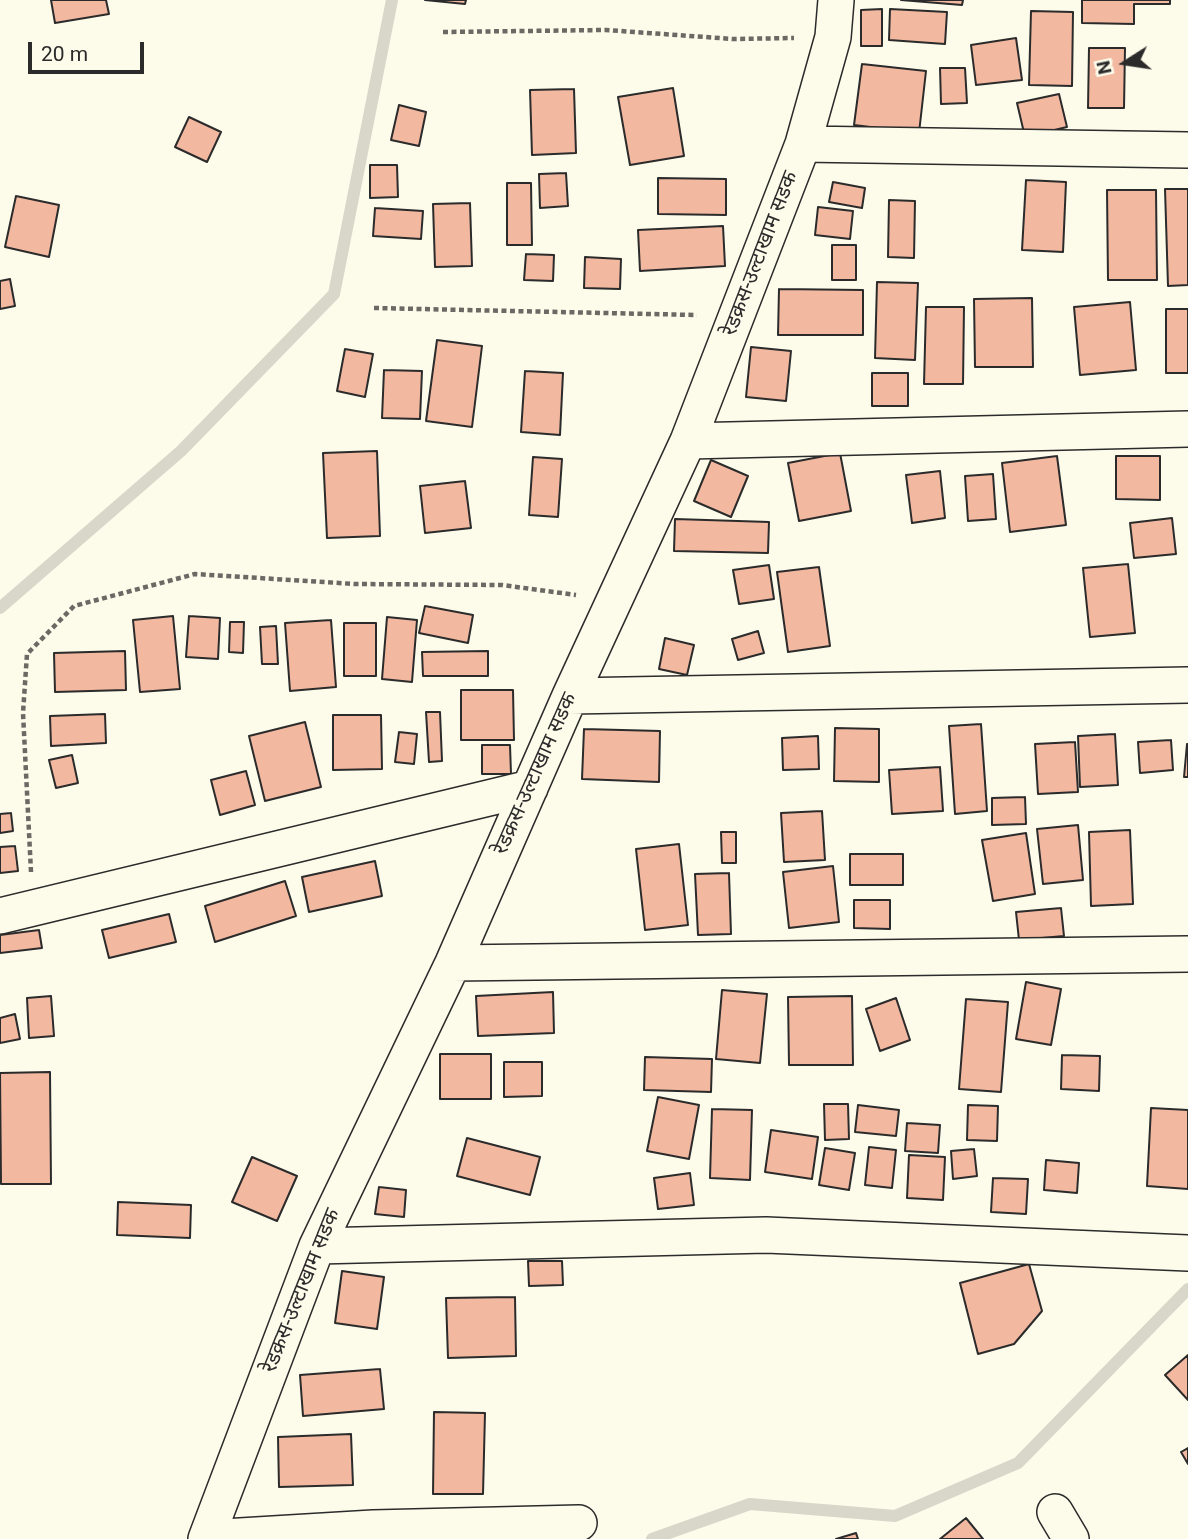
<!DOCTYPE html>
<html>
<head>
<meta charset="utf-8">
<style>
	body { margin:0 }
	#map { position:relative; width:1188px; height:1539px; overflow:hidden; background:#fdfbea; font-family:Roboto,sans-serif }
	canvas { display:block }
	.north { position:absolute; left:1090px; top:28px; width:70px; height:70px; -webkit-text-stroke:5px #fdfbea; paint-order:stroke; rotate:258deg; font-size:19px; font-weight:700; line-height:28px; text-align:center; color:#2b2b2b }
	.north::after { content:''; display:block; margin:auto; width:24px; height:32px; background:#2b2b2b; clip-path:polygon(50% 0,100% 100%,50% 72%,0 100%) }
	.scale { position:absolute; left:28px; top:42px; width:116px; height:32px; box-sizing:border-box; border:4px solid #2b2b2b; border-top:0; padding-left:9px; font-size:21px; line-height:24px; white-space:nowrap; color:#2b2b2b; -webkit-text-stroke:5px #fdfbea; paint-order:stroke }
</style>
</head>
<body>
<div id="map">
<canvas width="1188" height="1539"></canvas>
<div class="north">N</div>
<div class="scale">20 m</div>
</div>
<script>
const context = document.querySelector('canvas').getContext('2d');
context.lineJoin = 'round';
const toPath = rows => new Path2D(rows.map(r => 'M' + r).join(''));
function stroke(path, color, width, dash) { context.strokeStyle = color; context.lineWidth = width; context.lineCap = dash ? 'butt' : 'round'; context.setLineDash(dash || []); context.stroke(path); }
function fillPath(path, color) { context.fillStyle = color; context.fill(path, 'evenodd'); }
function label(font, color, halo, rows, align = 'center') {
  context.font = font + ' Roboto,"Noto Sans Devanagari",sans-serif'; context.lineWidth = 5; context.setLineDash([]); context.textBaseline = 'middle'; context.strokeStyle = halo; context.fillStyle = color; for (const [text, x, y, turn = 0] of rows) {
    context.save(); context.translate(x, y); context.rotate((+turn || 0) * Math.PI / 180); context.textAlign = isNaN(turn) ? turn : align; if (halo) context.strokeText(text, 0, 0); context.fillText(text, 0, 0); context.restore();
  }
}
stroke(toPath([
	[0,608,181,451,334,294,392,0],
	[652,1539,750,1504,895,1516,1018,1463,1188,1289]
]), '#d8d7c9', 12);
const building = toPath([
	[51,0,106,0,109,14,55,23,51,0],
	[425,0,466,0,465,4,425,0],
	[901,0,963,0,962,5,901,0],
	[1082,0,1170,0,1170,4,1134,4,1134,24,1082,23,1082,0],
	[882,9,882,46,861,46,861,10,882,9],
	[890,9,947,12,945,44,889,40,890,9],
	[1031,11,1073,12,1072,86,1029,85,1031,11],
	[1016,38,1022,80,976,85,971,45,1016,38],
	[1089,48,1125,48,1124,108,1088,108,1089,48],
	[862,64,926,71,919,133,854,125,862,64],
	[940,68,965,68,967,103,941,104,940,68],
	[673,88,684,156,630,165,618,97,673,88],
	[574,89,576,153,532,155,530,90,574,89],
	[1059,94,1067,127,1025,137,1017,103,1059,94],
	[399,105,426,112,419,146,391,140,399,105],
	[189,117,221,132,207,162,175,147,189,117],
	[370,165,397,165,398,197,370,198,370,165],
	[566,173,568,206,540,208,539,174,566,173],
	[658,178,726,179,726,215,658,214,658,178],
	[1026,180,1066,182,1063,252,1022,250,1026,180],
	[833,182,865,188,862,208,829,202,833,182],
	[507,183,531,183,532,245,507,245,507,183],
	[1165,189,1188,189,1188,285,1168,286,1165,189],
	[1107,190,1156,190,1157,280,1108,280,1107,190],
	[16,196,59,205,49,257,5,247,16,196],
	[889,200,915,201,914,258,888,257,889,200],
	[470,203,472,266,435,267,433,204,470,203],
	[818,207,853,211,850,239,815,235,818,207],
	[375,208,423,211,421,239,373,236,375,208],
	[723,226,725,266,640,271,638,230,723,226],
	[832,245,856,245,856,280,832,280,832,245],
	[526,254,554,255,553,281,524,280,526,254],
	[585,257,621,259,620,289,584,288,585,257],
	[10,279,15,306,0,309,0,281,10,279],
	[877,282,918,283,915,360,875,358,877,282],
	[779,289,863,290,863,335,778,335,779,289],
	[1032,298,1033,367,975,367,974,299,1032,298],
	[1130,302,1136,370,1080,375,1074,307,1130,302],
	[926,307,964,307,963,384,924,384,926,307],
	[1166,309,1188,309,1188,373,1166,373,1166,309],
	[437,340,482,346,472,427,426,421,437,340],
	[751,347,791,351,786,401,746,397,751,347],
	[345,349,373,354,365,397,337,391,345,349],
	[384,370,422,371,420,419,382,418,384,370],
	[525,371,563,373,560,435,521,432,525,371],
	[872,373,908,373,908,406,872,406,872,373],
	[377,451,380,536,327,538,323,453,377,451],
	[840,453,851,511,799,521,788,463,840,453],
	[1057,456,1066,525,1010,532,1002,463,1057,456],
	[1116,456,1160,456,1160,500,1116,499,1116,456],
	[533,457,562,459,558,517,529,515,533,457],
	[711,460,748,476,731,517,694,501,711,460],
	[940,471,945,518,912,523,906,475,940,471],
	[993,474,996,519,968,521,965,476,993,474],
	[465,481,471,528,425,533,420,486,465,481],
	[1172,518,1176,554,1134,558,1130,523,1172,518],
	[675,519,769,522,768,553,674,551,675,519],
	[1128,564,1135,633,1090,637,1083,568,1128,564],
	[769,565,774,599,739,604,733,570,769,565],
	[819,567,830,646,788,652,777,572,819,567],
	[425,606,473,615,468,643,419,633,425,606],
	[173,616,180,689,140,692,133,620,173,616],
	[189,616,220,618,218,659,186,657,189,616],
	[387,617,417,620,412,682,382,679,387,617],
	[331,620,336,687,290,691,285,623,331,620],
	[230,622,244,622,243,653,229,652,230,622],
	[344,623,376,623,376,676,344,676,344,623],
	[276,626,278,664,262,664,260,627,276,626],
	[758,631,764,653,738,660,732,639,758,631],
	[665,638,694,645,687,675,659,669,665,638],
	[125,651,126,690,55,692,54,653,125,651],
	[488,651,488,676,423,676,422,652,488,651],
	[461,690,513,690,514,740,461,740,461,690],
	[426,712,440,712,442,761,429,762,426,712],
	[105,714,106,743,51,746,50,716,105,714],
	[333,715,381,715,382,769,333,770,333,715],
	[305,722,321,787,265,801,249,736,305,722],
	[981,724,987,811,955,814,949,726,981,724],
	[835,728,879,729,879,782,834,781,835,728],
	[584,729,660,731,659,782,582,779,584,729],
	[399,732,417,734,414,764,395,762,399,732],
	[1115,734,1118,785,1080,787,1078,736,1115,734],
	[818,736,819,769,783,770,782,738,818,736],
	[1171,740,1173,770,1140,773,1138,742,1171,740],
	[1075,742,1078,792,1038,794,1035,744,1075,742],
	[1187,744,1188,744,1188,777,1184,777,1187,744],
	[482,745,510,745,511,774,482,774,482,745],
	[72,755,78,783,56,788,49,760,72,755],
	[940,767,943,811,892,814,889,770,940,767],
	[246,771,255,805,220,815,211,780,246,771],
	[1025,797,1026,824,992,825,992,798,1025,797],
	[822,811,825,860,784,862,781,813,822,811],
	[11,813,13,831,0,833,0,814,11,813],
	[1078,825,1083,880,1043,884,1037,829,1078,825],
	[1130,830,1133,904,1091,906,1089,832,1130,830],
	[721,832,736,832,736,863,722,863,721,832],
	[1026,833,1035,894,993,901,982,840,1026,833],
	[679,844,688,925,645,930,636,849,679,844],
	[15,846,18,871,0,873,0,847,15,846],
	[850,854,903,854,903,885,850,885,850,854],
	[375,861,382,896,309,912,302,877,375,861],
	[833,866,839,922,789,928,783,872,833,866],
	[729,873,731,934,698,935,695,874,729,873],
	[285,881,296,916,215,942,205,906,285,881],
	[854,900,890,900,890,929,854,928,854,900],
	[1061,908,1064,936,1019,940,1016,912,1061,908],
	[169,914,176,942,109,958,102,930,169,914],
	[39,930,42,948,0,953,0,935,39,930],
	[1026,982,1061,989,1051,1045,1016,1039,1026,982],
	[722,990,767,994,760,1063,716,1059,722,990],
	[553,992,554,1033,478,1036,476,996,553,992],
	[51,996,54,1036,29,1038,27,998,51,996],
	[852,996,853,1065,789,1065,788,997,852,996],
	[896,998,910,1040,880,1051,866,1009,896,998],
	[966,999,1008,1002,1001,1092,959,1089,966,999],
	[15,1014,20,1039,0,1043,0,1018,15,1014],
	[440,1054,491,1054,491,1099,440,1099,440,1054],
	[1062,1055,1100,1056,1099,1091,1061,1089,1062,1055],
	[645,1057,712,1059,711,1092,644,1090,645,1057],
	[504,1062,542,1062,542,1096,504,1097,504,1062],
	[50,1072,51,1184,1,1184,0,1073,50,1072],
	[658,1097,699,1105,689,1159,647,1151,658,1097],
	[824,1104,848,1104,849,1139,825,1140,824,1104],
	[858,1105,899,1110,896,1136,855,1132,858,1105],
	[968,1105,998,1106,997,1141,967,1140,968,1105],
	[1151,1108,1188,1110,1188,1189,1147,1186,1151,1108],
	[712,1109,752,1110,750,1180,710,1178,712,1109],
	[907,1123,940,1125,938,1153,905,1151,907,1123],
	[771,1130,818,1137,812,1179,765,1172,771,1130],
	[467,1138,540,1157,530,1195,457,1176,467,1138],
	[869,1147,896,1150,892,1188,865,1185,869,1147],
	[825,1148,855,1153,849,1190,819,1185,825,1148],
	[974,1149,977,1176,953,1179,951,1151,974,1149],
	[909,1155,945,1157,943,1200,907,1198,909,1155],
	[252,1157,297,1176,277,1221,232,1202,252,1157],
	[1046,1160,1079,1163,1077,1193,1044,1190,1046,1160],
	[690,1173,694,1205,658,1209,654,1178,690,1173],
	[993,1178,1028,1179,1026,1214,991,1212,993,1178],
	[379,1187,406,1190,404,1217,375,1214,379,1187],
	[118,1202,191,1205,190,1238,117,1235,118,1202],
	[528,1261,562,1261,563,1285,529,1286,528,1261],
	[1029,1264,1042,1311,1014,1344,978,1354,960,1283,1029,1264],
	[342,1271,384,1277,377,1329,335,1323,342,1271],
	[515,1297,516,1356,448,1358,446,1298,515,1297],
	[1188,1355,1188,1400,1165,1375,1188,1355],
	[380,1369,384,1409,303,1416,300,1375,380,1369],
	[434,1412,485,1413,483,1494,433,1494,434,1412],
	[351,1434,353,1485,279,1487,278,1437,351,1434],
	[1188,1448,1188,1464,1181,1452,1188,1448],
	[966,1518,983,1539,940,1539,966,1518],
	[856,1533,858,1539,836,1539,856,1533]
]);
fillPath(building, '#f2b8a0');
stroke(building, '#2b2b2b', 2);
const street = toPath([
	[803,144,1188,150],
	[688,441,1188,429],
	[570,696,1188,685],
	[0,916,530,788],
	[453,963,1188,954],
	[317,1246,766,1235,1188,1253],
	[1055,1512,1071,1539],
	[207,1538,373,1528,579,1523],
	[206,1539,317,1246,453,963,570,696,688,441,803,144,833,37,836,0]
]);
stroke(street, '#2b2b2b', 38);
stroke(toPath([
	[443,32,606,30,733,39,794,38],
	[374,308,697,315],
	[31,872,23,713,27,654,74,606,195,574,355,584,502,585,576,595]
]), '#6a6964', 4.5, [5, 3.5]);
stroke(street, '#fdfbea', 35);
label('21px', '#2b2b2b', '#fdfbea', [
	["रेडक्रस-उल्टाखाम सडक",761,254,-69],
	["रेडक्रस-उल्टाखाम सडक",536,774,-66],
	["रेडक्रस-उल्टाखाम सडक",302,1291,-68]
]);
</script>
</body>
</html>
